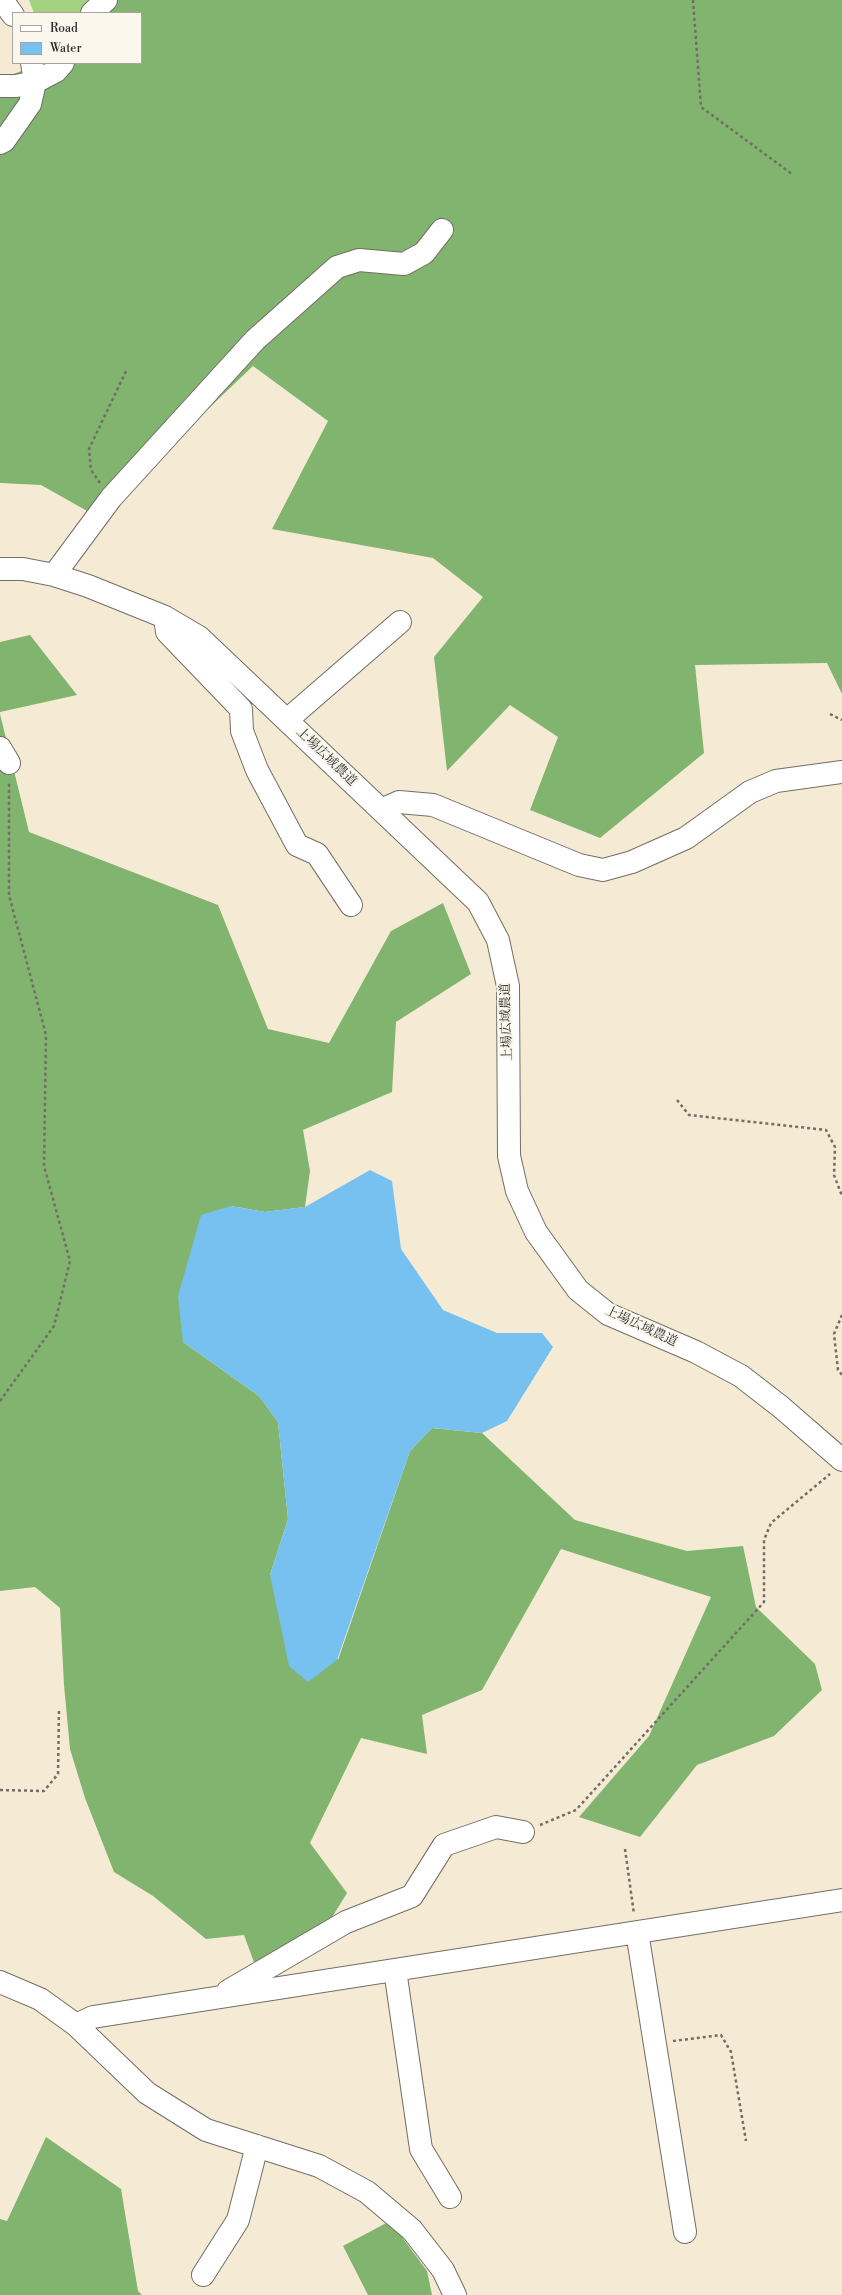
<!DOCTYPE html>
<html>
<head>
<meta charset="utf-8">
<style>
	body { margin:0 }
	#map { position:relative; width:842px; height:2295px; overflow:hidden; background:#f5ebd5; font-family:"Libre Bodoni",serif }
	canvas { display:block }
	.legend { position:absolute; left:12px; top:12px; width:130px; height:52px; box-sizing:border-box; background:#fbf7ec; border:1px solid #a8a59f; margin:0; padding:5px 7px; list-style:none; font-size:12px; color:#2b2b2b }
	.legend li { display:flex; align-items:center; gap:8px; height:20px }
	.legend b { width:20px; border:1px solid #a8a59f }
</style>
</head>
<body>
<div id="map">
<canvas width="842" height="2295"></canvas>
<ul class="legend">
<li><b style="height:5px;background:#fff"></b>Road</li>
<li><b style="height:11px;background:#76c1ef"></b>Water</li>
</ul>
</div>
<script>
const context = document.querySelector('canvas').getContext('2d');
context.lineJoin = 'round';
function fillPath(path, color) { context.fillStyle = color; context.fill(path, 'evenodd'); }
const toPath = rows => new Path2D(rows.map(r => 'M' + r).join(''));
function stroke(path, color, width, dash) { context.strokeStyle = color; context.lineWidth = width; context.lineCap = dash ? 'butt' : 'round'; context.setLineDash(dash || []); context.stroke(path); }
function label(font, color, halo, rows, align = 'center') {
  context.font = font + ' "Libre Bodoni","Noto Serif JP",serif'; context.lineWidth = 4; context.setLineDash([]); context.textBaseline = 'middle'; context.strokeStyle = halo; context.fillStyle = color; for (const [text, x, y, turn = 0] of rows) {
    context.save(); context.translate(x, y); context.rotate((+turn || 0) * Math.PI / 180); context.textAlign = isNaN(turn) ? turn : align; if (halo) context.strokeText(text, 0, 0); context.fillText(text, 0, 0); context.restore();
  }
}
fillPath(toPath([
	[29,0,101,0,90,13,34,13]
]), '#a2d280');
fillPath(toPath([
	[101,0,842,0,842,694,827,663,695,665,704,753,600,838,530,810,558,737,510,705,447,771,434,657,483,597,433,558,272,529,328,421,253,366,96,516,41,485,0,483,0,79,43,63,141,63,141,13,90,13],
	[30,635,77,695,0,712,0,642],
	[0,714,29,832,218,905,268,1029,329,1043,391,931,443,903,471,974,396,1022,392,1092,303,1130,310,1171,305,1207,265,1212,231,1206,183,1342,259,1396,278,1422,288,1519,270,1575,338,1660,410,1451,432,1428,482,1433,575,1520,687,1551,743,1546,756,1607,815,1664,822,1690,774,1736,697,1765,640,1837,579,1817,649,1736,711,1597,561,1549,482,1690,422,1715,427,1754,361,1738,310,1843,347,1893,315,1945,255,1965,244,1935,206,1939,153,1896,114,1872,85,1798,70,1749,64,1685,60,1608,35,1587,0,1591],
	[46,2137,121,2189,138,2291,142,2295,0,2295,0,2219,7,2221],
	[390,2221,427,2271,432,2295,368,2295,343,2246]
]), '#81b46e');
fillPath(toPath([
	[370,1170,392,1181,401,1249,443,1310,497,1333,542,1333,553,1347,507,1421,482,1433,432,1428,410,1451,337,1660,308,1682,289,1666,270,1575,288,1519,278,1422,259,1396,183,1342,178,1296,201,1215,231,1206,265,1212,305,1207]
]), '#76c1ef');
const minor = toPath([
	[2,0,13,15],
	[92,13,106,0],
	[0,86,16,86,35,82,56,71,63,63],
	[0,143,4,141,30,104,35,82,32,63],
	[0,569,23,569,54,575,88,586,165,617,199,637,478,902,498,940,508,986,509,1156,517,1191,536,1232,578,1290,608,1314,696,1352,741,1376,781,1407,842,1460],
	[54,575,111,498,255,340,337,267,359,260,404,264,424,253,442,230],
	[165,617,167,632,241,709,242,731,257,770,297,845,317,854,351,905],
	[287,720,400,622],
	[0,748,9,763],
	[381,810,399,802,433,805,579,865,603,870,632,862,686,838,750,792,776,781,842,772],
	[637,1932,685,2232],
	[395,1970,421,2149,450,2197],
	[0,1982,40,1999,76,2025,147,2093,206,2130,319,2166,367,2192,412,2230,443,2270,455,2295],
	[228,1991,346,1922,412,1896,444,1845,496,1827,523,1832],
	[76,2025,93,2017,842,1900],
	[203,2275,238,2220,257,2146]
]);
stroke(minor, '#726e66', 24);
stroke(toPath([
	[693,0,701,107,792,174],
	[100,483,91,470,89,449,127,369],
	[830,714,842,720],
	[677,1100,689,1115,826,1130,835,1147,834,1175,842,1196],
	[842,1315,834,1334,838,1370,842,1375],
	[0,1401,54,1326,70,1261,44,1166,46,1035,9,895,9,782],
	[0,1790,44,1791,58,1774,59,1708],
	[540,1825,576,1810,764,1602,764,1540,771,1523,830,1474],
	[625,1849,634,1914],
	[673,2041,721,2035,731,2052,746,2141]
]), '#726e66', 2.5, [3, 3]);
stroke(minor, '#fff', 22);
label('13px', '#2b2b2b', '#fbf7ec', [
	["上場広域農道",326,757,44],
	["上場広域農道",507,1022,-92],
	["上場広域農道",641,1327,25]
]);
</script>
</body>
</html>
